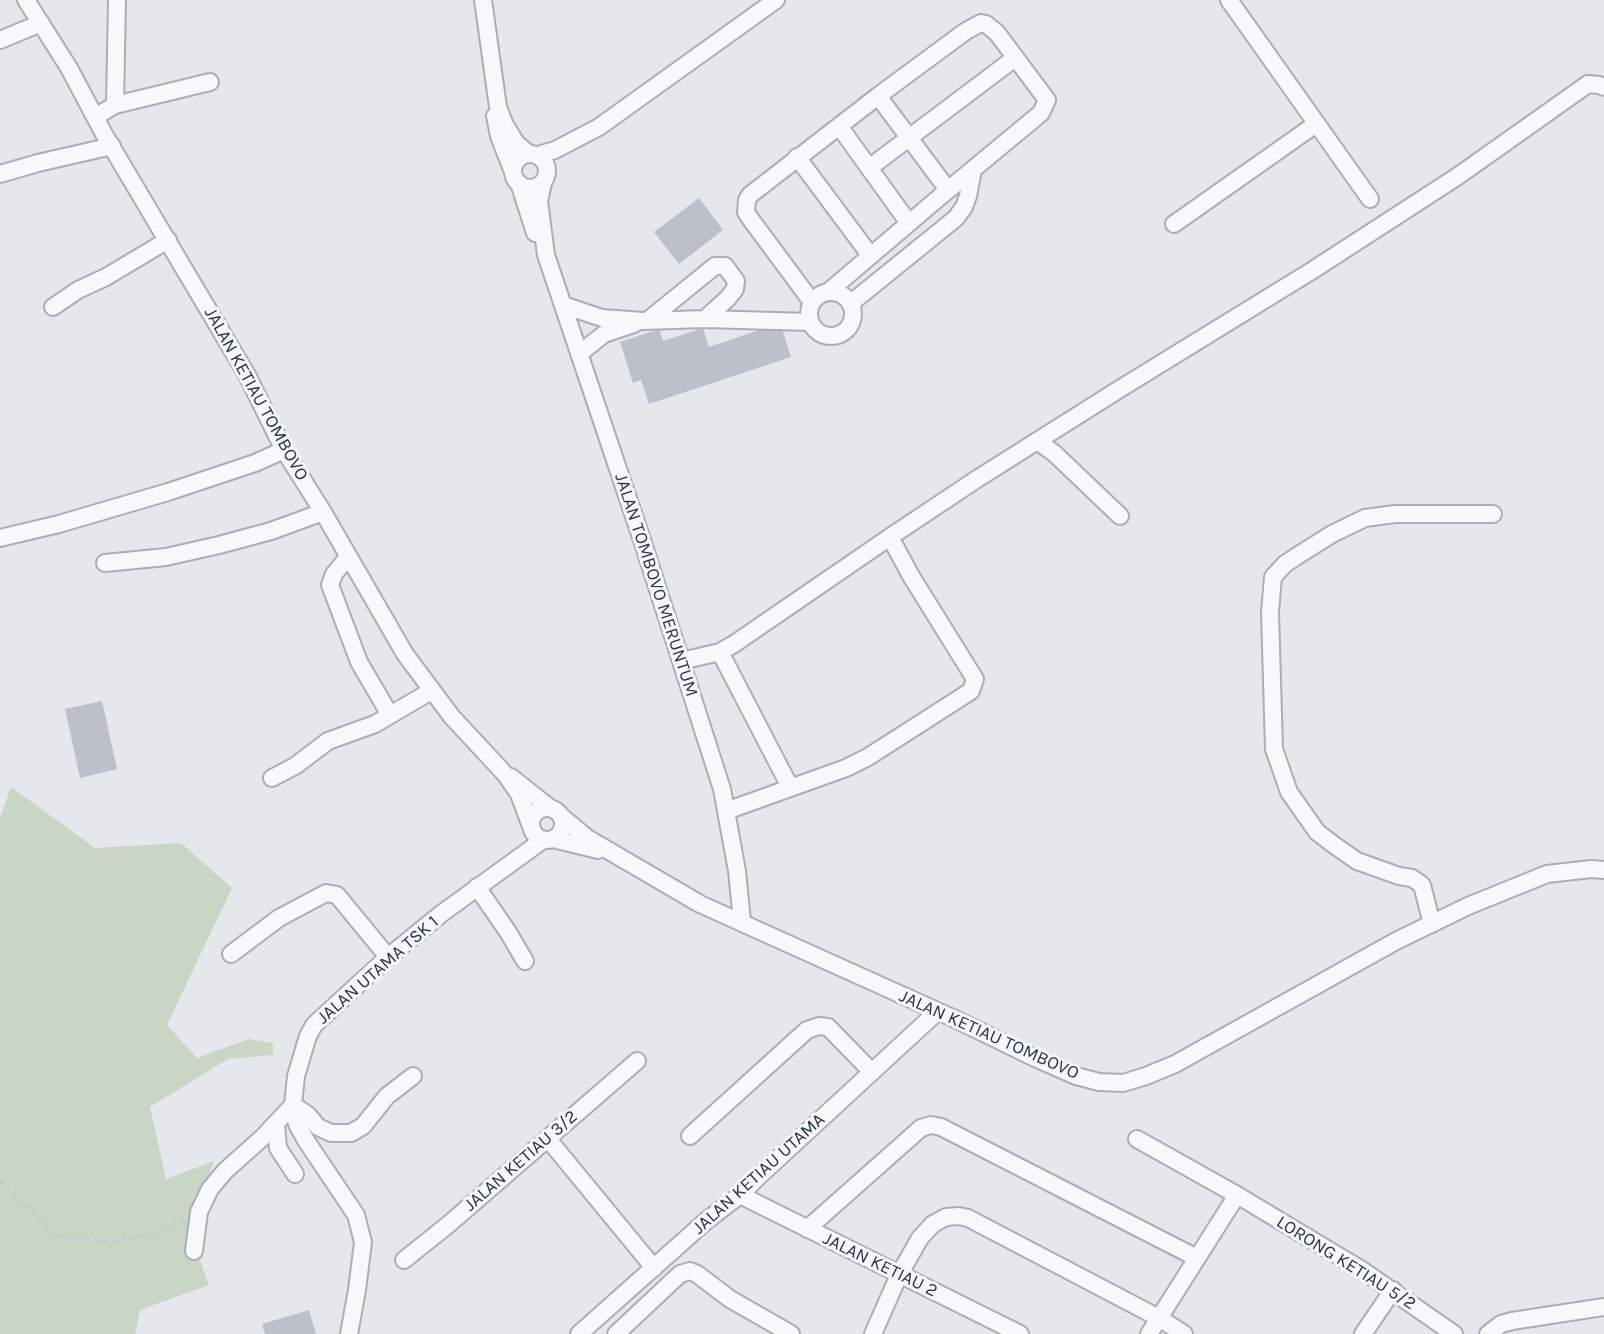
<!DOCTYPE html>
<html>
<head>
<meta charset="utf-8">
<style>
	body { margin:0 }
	canvas { display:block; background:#e4e7ec }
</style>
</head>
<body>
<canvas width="1604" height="1334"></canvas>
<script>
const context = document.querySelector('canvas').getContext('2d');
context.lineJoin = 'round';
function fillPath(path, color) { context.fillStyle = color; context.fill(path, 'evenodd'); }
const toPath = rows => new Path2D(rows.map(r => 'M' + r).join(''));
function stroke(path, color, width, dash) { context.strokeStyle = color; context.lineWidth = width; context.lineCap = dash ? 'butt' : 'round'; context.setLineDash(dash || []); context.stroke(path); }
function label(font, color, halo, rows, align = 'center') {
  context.font = font + ' Karla,sans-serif'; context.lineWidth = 6; context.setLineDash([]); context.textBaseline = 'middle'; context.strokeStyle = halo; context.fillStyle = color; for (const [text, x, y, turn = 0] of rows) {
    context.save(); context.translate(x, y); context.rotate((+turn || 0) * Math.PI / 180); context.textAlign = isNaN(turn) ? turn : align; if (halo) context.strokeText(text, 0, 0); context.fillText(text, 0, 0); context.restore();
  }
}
fillPath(toPath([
	[11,787,95,848,181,843,232,888,167,1025,197,1058,249,1039,273,1043,273,1055,228,1059,150,1107,166,1179,214,1161,189,1230,209,1285,140,1310,135,1334,0,1334,0,818]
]), '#c9d6c5');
fillPath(toPath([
	[699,198,723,230,679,264,654,232],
	[780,323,791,357,649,404,641,380,633,383,620,342,659,329,663,341,703,328,709,347],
	[102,701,117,769,80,778,65,709],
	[309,1310,316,1334,265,1334,262,1324]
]), '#bbc0ca');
const minor = toPath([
	[26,0,69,68,104,134,247,375,284,450,323,512,405,654,452,717,505,774,519,794,530,824],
	[483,0,498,107,505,125,516,143,529,154],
	[1229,0,1370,199],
	[0,40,41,23],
	[878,96,966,31,981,23,986,24,997,33,1047,100,1041,113,948,190],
	[115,105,117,0],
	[495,116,499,136,513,172],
	[95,117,115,105,210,82],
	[839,126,908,222],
	'513 171a17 17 0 1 1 34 0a17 17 0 1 1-34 0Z',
	[538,155,555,150,599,127,776,0],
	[797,157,870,255],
	[869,168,1015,58],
	[0,174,38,163,112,146],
	[519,183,535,233],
	[543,183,539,201,546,255,643,543,722,789,737,871,742,921],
	[1174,224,1316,124],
	'809 314a22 22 0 1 1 44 0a22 22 0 1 1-44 0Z',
	[812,302,749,217,746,212,747,200,750,195,878,96,948,190,828,292],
	[851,303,956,218,964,207,968,196,973,170],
	[563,305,602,318,643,321,705,319,810,322],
	[53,307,78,290,106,277,168,240],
	[647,321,715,266,725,266,736,281,735,289,728,298,705,319],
	[579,354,604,334,634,324],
	[1037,441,1054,453,1120,516],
	[0,538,59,524,168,492,255,463,284,450],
	[348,557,334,574,330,585,359,662,390,715],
	[105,563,166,557,219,545,271,531,323,512],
	[720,652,790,787],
	[681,661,720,652,734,644,890,537,977,479,1118,390,1313,270,1458,176,1588,84,1599,85,1604,87],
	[511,777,550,808],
	[272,778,295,766,328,741,375,724,431,691],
	'531 824a16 16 0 1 1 32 0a16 16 0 1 1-32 0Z',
	[726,811,846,768,868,757,971,691,975,679,911,576,890,537],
	[562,817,587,838,700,904,955,1019,1035,1058,1076,1076,1099,1082,1123,1083,1146,1076,1175,1064,1396,941,1468,906,1547,874,1591,869,1604,870],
	[553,839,598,850],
	[477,887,508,932,525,961],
	[1432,924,1422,885,1412,878,1399,876,1357,861,1334,845,1317,832,1289,792,1274,749,1270,612,1273,577,1285,564,1297,556,1332,534,1365,518,1395,514,1493,514],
	[231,954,279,918,326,893,337,895,388,957],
	[276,1124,278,1148,295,1174],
	[690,1136,807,1030,819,1026,828,1027,872,1072],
	[548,1139,654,1268],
	[1137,1139,1237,1195,1362,1270,1454,1334],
	[740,1195,1020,1334],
	[807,1229,921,1128,931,1125,941,1127,1197,1258],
	[194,1251,199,1212,210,1189,225,1171,262,1138,293,1105,308,1115,318,1127,331,1133,351,1133,363,1126,387,1096,413,1076],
	[404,1260,449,1224,637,1061],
	[349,1334,357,1290,363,1242,356,1215,307,1142,298,1126,294,1115,293,1105,296,1076,308,1036,314,1025,388,957,441,914,543,840],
	[579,1334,706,1221,740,1195,758,1177,937,1012],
	[616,1334,680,1274,690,1271,697,1274,730,1299,791,1334],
	[873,1334,899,1275,920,1238,933,1224,946,1217,959,1216,968,1218,1159,1318,1184,1334],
	[1149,1334,1237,1195],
	[1363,1334,1393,1290],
	[1488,1334,1501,1324,1512,1321,1604,1307]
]);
stroke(minor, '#a9aeb7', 20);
stroke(toPath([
	[0,1181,57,1236,111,1242,162,1232,183,1218]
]), '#c2c5cb', 2, [4.5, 4.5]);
stroke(minor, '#f7f8fa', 16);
label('18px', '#2b3445', '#f4f6f9', [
	["JALAN KETIAU TOMBOVO",256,394,61],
	["JALAN TOMBOVO MERUNTUM",656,585,72],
	["JALAN UTAMA TSK 1",378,970,-41],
	["JALAN KETIAU TOMBOVO",989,1035,24],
	["JALAN KETIAU 3/2",521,1161,-41],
	["JALAN KETIAU UTAMA",759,1174,-42],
	["LORONG KETIAU 5/2",1346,1263,32],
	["JALAN KETIAU 2",880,1265,26]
]);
</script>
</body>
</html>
